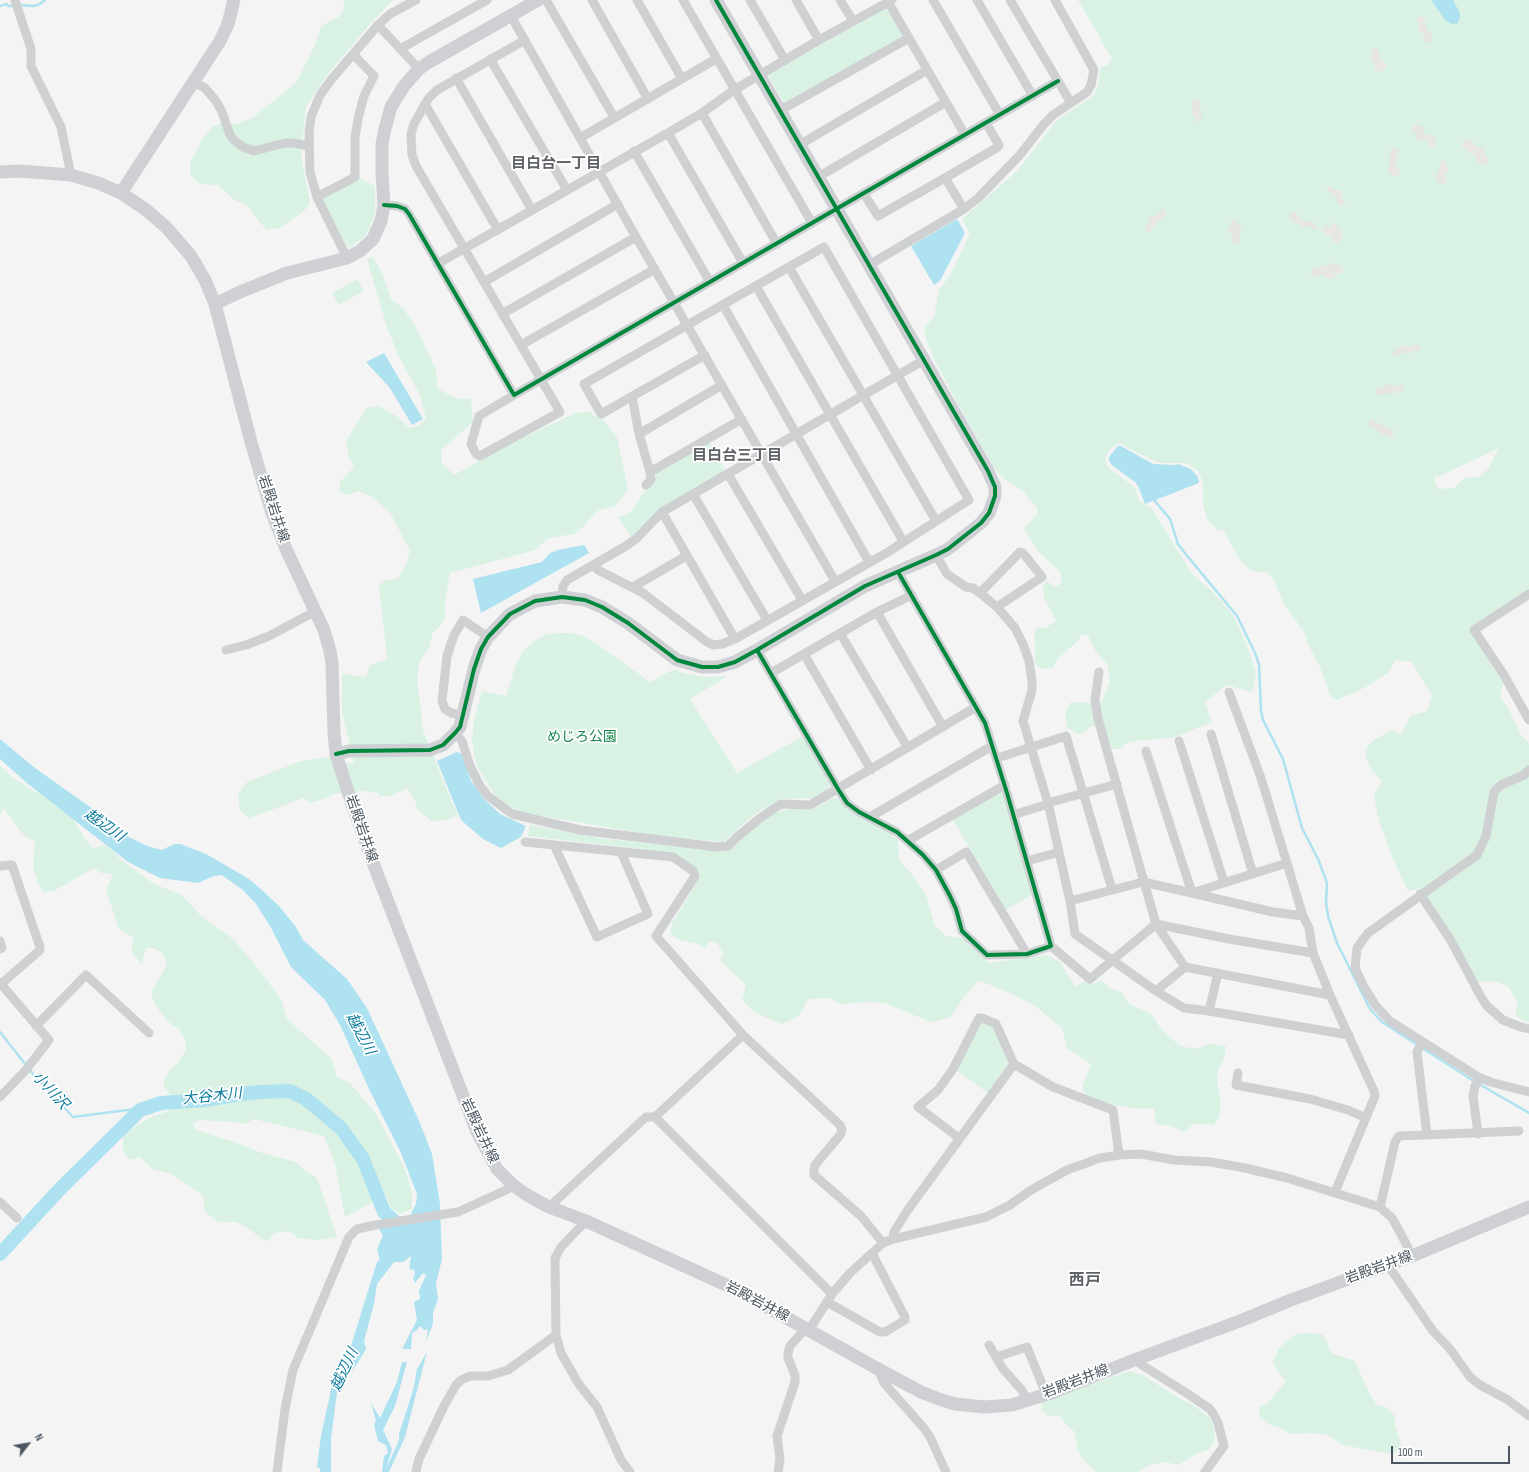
<!DOCTYPE html>
<html>
<head>
<meta charset="utf-8">
<style>
	body { margin:0 }
	#map { position:relative; width:1529px; height:1472px; overflow:hidden; background:#f4f4f4; font-family:"Sofia Sans Condensed",sans-serif }
	canvas { display:block }
	.north { position:absolute; left:8px; top:1424px; width:40px; height:40px; -webkit-text-stroke:3px #fff; paint-order:stroke; rotate:59deg; font-size:11px; font-weight:700; line-height:16px; text-align:center; color:#4a5661 }
	.north::after { content:''; display:block; margin:auto; width:14px; height:18px; background:#4a5661; clip-path:polygon(50% 0,100% 100%,50% 72%,0 100%) }
	.scale { position:absolute; left:1391px; top:1446px; width:119px; height:18px; box-sizing:border-box; border:2px solid #4a5661; border-top:0; padding-left:5px; font-size:12px; line-height:14px; white-space:nowrap; color:#4a5661; -webkit-text-stroke:3px #fff; paint-order:stroke }
</style>
</head>
<body>
<div id="map">
<canvas width="1529" height="1472"></canvas>
<div class="north">N</div>
<div class="scale">100 m</div>
</div>
<script>
const context = document.querySelector('canvas').getContext('2d');
context.lineJoin = 'round';
function fillPath(path, color) { context.fillStyle = color; context.fill(path, 'evenodd'); }
const toPath = rows => new Path2D(rows.map(r => 'M' + r).join(''));
function stroke(path, color, width, dash) { context.strokeStyle = color; context.lineWidth = width; context.lineCap = dash ? 'butt' : 'round'; context.setLineDash(dash || []); context.stroke(path); }
function label(font, color, halo, rows, align = 'center') {
  context.font = font + ' "Sofia Sans Condensed","Noto Sans JP",sans-serif'; context.lineWidth = 3.5; context.setLineDash([]); context.textBaseline = 'middle'; context.strokeStyle = halo; context.fillStyle = color; for (const [text, x, y, turn = 0] of rows) {
    context.save(); context.translate(x, y); context.rotate((+turn || 0) * Math.PI / 180); context.textAlign = isNaN(turn) ? turn : align; if (halo) context.strokeText(text, 0, 0); context.fillText(text, 0, 0); context.restore();
  }
}
fillPath(toPath([
	[344,0,393,0,370,24,324,79,306,107,301,155,310,204,305,210,280,228,267,230,258,220,251,210,246,205,233,199,218,185,199,184,190,174,190,163,201,141,212,127,220,124,236,124,252,118,296,83,315,45,321,26,339,17,343,11],
	[1078,0,1529,0,1529,590,1505,607,1471,627,1478,644,1503,683,1500,697,1509,710,1521,735,1529,744,1529,1021,1527,1023,1515,1015,1518,1003,1508,986,1494,981,1477,982,1419,889,1408,891,1393,859,1379,821,1374,796,1382,781,1372,771,1365,755,1368,745,1377,738,1392,730,1401,735,1410,716,1427,711,1432,696,1412,662,1395,660,1389,672,1364,688,1337,700,1331,697,1320,667,1308,644,1304,632,1284,604,1273,578,1266,572,1251,571,1239,559,1223,529,1218,531,1207,519,1203,503,1203,483,1198,471,1187,463,1162,463,1152,460,1118,443,1111,448,1105,458,1107,466,1111,470,1133,486,1136,491,1139,501,1152,509,1192,574,1212,591,1233,615,1250,653,1256,674,1252,692,1227,685,1205,702,1212,722,1172,738,1141,740,1127,743,1120,749,1113,749,1109,743,1102,727,1092,726,1083,733,1077,734,1067,727,1065,712,1071,702,1101,703,1110,681,1107,664,1096,652,1088,636,1081,634,1078,641,1057,659,1053,668,1042,669,1035,664,1035,642,1034,636,1036,628,1045,628,1056,621,1044,597,1043,586,1047,581,1055,587,1062,583,1060,572,1037,550,1024,528,1037,514,1037,507,1029,500,1025,493,1003,478,993,466,963,413,935,361,926,340,924,328,934,317,939,290,950,275,970,234,962,219,1017,171,1057,120,1094,95,1099,82,1100,68,1109,64,1112,57,1105,48,1098,34],
	[1499,448,1488,469,1479,477,1464,478,1454,488,1438,489,1435,482,1435,476,1438,477],
	[884,9,889,11,902,35,900,38,787,103,784,103,769,77,769,74],
	[358,178,375,186,375,210,374,216,369,229,363,238,351,247,346,246,323,201,324,197],
	[373,257,383,275,391,299,403,308,417,329,436,370,438,389,458,399,471,399,473,422,441,450,442,463,454,475,504,447,575,413,589,412,604,421,617,437,628,490,615,506,597,511,581,529,574,534,548,538,535,550,450,573,445,601,445,618,439,627,433,632,429,648,419,663,417,682,421,710,422,727,452,803,458,815,447,820,431,821,417,809,415,800,407,788,393,795,387,796,380,796,377,793,364,791,337,793,323,799,310,803,304,798,249,818,240,810,238,795,247,782,301,761,328,757,341,763,354,763,342,712,342,674,366,677,370,665,387,659,379,586,384,581,398,579,406,564,410,551,391,514,373,497,359,491,347,495,339,491,340,482,354,467,349,457,346,441,367,408,379,406,398,417,409,428,420,425,426,418,419,393,399,357,387,327,369,267,368,258],
	[357,279,364,291,339,305,332,293],
	[709,442,725,470,646,524,631,537,618,517,629,513,634,508,646,489,655,484,654,478,656,473],
	[559,633,571,633,583,636,597,644,650,682,674,669,683,673,705,677,728,676,690,699,737,773,803,736,829,781,830,785,828,789,813,798,781,799,756,813,723,842,658,836,519,812,502,802,494,794,477,766,472,742,474,720,482,691,506,696,515,667,523,651,534,641,547,634],
	[0,765,13,778,35,792,48,797,71,816,85,839,93,848,104,845,114,851,120,859,154,884,182,895,201,916,233,939,257,967,281,999,287,1019,331,1058,337,1077,350,1083,376,1114,404,1167,412,1192,412,1208,401,1214,392,1210,386,1195,345,1217,335,1164,324,1136,254,1119,245,1124,235,1122,198,1120,193,1124,196,1130,237,1143,262,1153,296,1162,308,1173,315,1176,318,1181,337,1237,318,1240,298,1238,289,1231,274,1233,269,1241,262,1239,249,1229,236,1222,218,1222,205,1212,203,1195,169,1173,152,1169,140,1157,130,1160,123,1152,123,1134,153,1116,172,1110,170,1095,163,1084,169,1071,177,1064,186,1050,185,1040,179,1029,167,1021,154,1003,151,992,167,965,163,954,155,948,146,948,142,964,131,952,134,938,119,929,106,890,113,874,101,873,94,868,54,891,43,892,38,883,33,866,35,841,26,837,21,832,4,808,0,815],
	[1004,790,1032,894,1006,910,952,818],
	[832,798,838,798,850,811,863,820,884,829,898,840,899,860,911,873,926,895,935,926,946,936,962,938,989,963,1046,955,1060,962,1076,987,1083,982,1094,984,1101,980,1109,988,1121,992,1129,1004,1151,1014,1161,1029,1180,1046,1196,1049,1208,1044,1226,1046,1224,1060,1218,1068,1217,1080,1221,1104,1219,1116,1214,1125,1194,1124,1183,1132,1171,1126,1156,1124,1154,1108,1143,1109,1104,1104,1091,1099,1083,1092,1083,1085,1091,1064,1067,1048,1062,1028,1035,1006,1010,993,978,980,961,1001,951,1017,931,1022,884,1003,869,1002,839,1004,831,998,808,999,799,1016,782,1024,770,1019,754,1012,742,1000,746,985,720,960,724,955,718,944,709,941,705,949,698,944,677,939,670,932,672,923,700,877,697,870,678,856,641,849,528,836,530,825,600,838,714,850,724,852,732,848,746,833,775,813,789,809,811,809,820,806],
	[979,1021,995,1026,1010,1060,988,1093,955,1069],
	[1311,1333,1322,1334,1327,1342,1331,1353,1355,1361,1369,1393,1377,1405,1386,1407,1395,1416,1395,1426,1402,1448,1395,1453,1385,1453,1343,1445,1328,1435,1311,1433,1291,1434,1280,1428,1268,1424,1260,1417,1259,1407,1268,1403,1286,1381,1277,1370,1273,1362,1279,1348,1296,1334],
	[1129,1371,1141,1374,1177,1397,1193,1405,1209,1417,1214,1428,1215,1441,1208,1450,1196,1454,1178,1465,1166,1462,1149,1465,1138,1472,1097,1472,1084,1461,1078,1451,1074,1431,1065,1424,1060,1415,1048,1416,1042,1411,1041,1401,1073,1391]
]), '#d9f2e3');
fillPath(toPath([
	[1419,16,1425,18,1426,29,1432,34,1432,39,1429,43,1424,42,1423,33,1418,30,1419,23,1416,20],
	[1374,48,1377,49,1379,53,1379,59,1386,64,1386,68,1381,72,1375,71,1375,64,1370,60,1371,50],
	[1194,100,1199,100,1200,102,1200,108,1202,112,1201,115,1202,119,1197,123,1194,121,1195,117,1191,112,1193,108,1191,103],
	[1418,125,1422,126,1424,133,1433,136,1436,140,1435,146,1430,147,1426,140,1420,142,1417,140,1416,135,1411,130,1413,126],
	[1467,139,1471,140,1475,146,1482,147,1488,160,1487,164,1482,165,1478,164,1476,160,1475,154,1469,153,1463,148,1462,145,1462,142],
	[1393,148,1398,149,1399,152,1396,157,1397,162,1396,164,1400,171,1399,174,1396,176,1391,175,1388,169,1391,160,1389,152],
	[1442,160,1446,162,1448,170,1445,175,1447,180,1444,184,1438,183,1436,177,1440,167,1440,161],
	[1329,186,1336,190,1341,190,1342,197,1345,202,1345,204,1341,206,1339,205,1334,195,1327,191,1327,187],
	[1162,210,1166,212,1166,217,1159,220,1157,224,1154,225,1151,231,1147,232,1145,227,1148,223,1149,217,1156,215],
	[1292,212,1296,213,1301,220,1316,224,1318,228,1315,230,1308,226,1302,227,1300,226,1295,222,1291,220,1289,216],
	[1233,219,1243,227,1239,233,1241,240,1237,244,1233,242,1232,234,1227,231],
	[1334,223,1336,223,1339,229,1343,232,1341,241,1338,244,1333,241,1332,236,1325,234,1322,231,1322,229,1325,226,1330,227],
	[1335,262,1342,268,1344,272,1336,275,1334,278,1329,279,1321,274,1315,278,1311,275,1313,268,1320,268,1325,265,1329,266],
	[1415,344,1420,346,1420,348,1418,351,1412,351,1408,354,1403,353,1396,356,1393,354,1394,350,1400,348,1403,345,1410,347],
	[1388,383,1394,387,1401,384,1404,386,1403,392,1378,395,1376,392,1377,388,1383,387],
	[1371,419,1374,420,1379,424,1382,424,1387,428,1392,429,1394,433,1393,437,1389,438,1385,435,1381,435,1377,430,1370,427,1369,422]
]), '#e7e6e1');
fillPath(toPath([
	[1431,0,1453,0,1460,13,1460,17,1458,23,1452,24,1446,21],
	[957,219,965,233,940,281,934,285,911,246],
	[384,353,423,419,412,425,390,388,366,362],
	[1118,446,1121,446,1153,464,1176,465,1178,464,1191,469,1198,477,1199,483,1145,504,1138,486,1135,482,1113,466,1109,461,1109,457],
	[584,545,589,553,481,613,473,579,542,562,550,553,558,550],
	[0,739,35,768,114,824,127,836,147,846,162,850,174,844,180,844,206,854,249,879,264,892,279,906,296,927,303,940,347,979,367,1008,420,1123,432,1154,440,1204,442,1259,436,1283,438,1299,433,1313,433,1324,426,1341,428,1329,424,1330,420,1326,417,1330,412,1333,411,1349,402,1349,417,1320,414,1302,420,1299,419,1291,426,1275,423,1273,415,1283,413,1278,415,1274,414,1270,409,1269,411,1256,403,1262,394,1262,377,1284,374,1304,364,1341,366,1349,355,1367,337,1392,331,1439,331,1472,320,1472,320,1469,317,1467,321,1436,332,1385,349,1352,377,1262,380,1260,377,1250,383,1235,378,1228,405,1226,416,1204,417,1194,401,1153,370,1091,340,1025,325,1000,291,967,270,926,256,904,244,891,222,875,214,876,198,883,160,878,128,862,28,784,0,759],
	[457,752,462,754,471,781,484,799,500,814,526,826,521,837,501,848,483,839,461,820,437,761],
	[427,1352,405,1437,389,1472,382,1472,384,1456,388,1453,386,1445,378,1441,374,1425,376,1420,371,1403,380,1418,397,1382,402,1362,407,1362,395,1406,383,1430,392,1449,386,1469,399,1440,399,1434,414,1387,417,1369]
]), '#aee2f0');
stroke(toPath([
	[19,5,33,6,38,5,45,0],
	[0,6,7,4,8,6,14,6],
	[1154,500,1170,519,1178,544,1184,552,1237,616,1255,653,1259,664,1261,711,1263,720,1283,759,1302,828,1318,859,1325,877,1327,884,1326,902,1328,916,1337,943,1370,1009,1382,1022,1472,1080,1529,1113],
	[0,1032,33,1074,73,1117,135,1109,140,1110]
]), '#aee2f0', 2.5);
stroke(toPath([
	[0,1254,59,1190,140,1110,161,1103,205,1100,241,1094,260,1092,290,1091,306,1099,341,1128,363,1159,384,1212,405,1231]
]), '#aee2f0', 14);
stroke(toPath([
	[15,0,31,49,31,66,61,127,71,175],
	[546,0,614,117],
	[592,0,648,99],
	[637,0,682,79],
	[683,0,812,223],
	[750,0,785,60],
	[796,0,819,40],
	[840,0,853,21],
	[887,0,965,135],
	[933,0,1000,115],
	[977,0,1033,96],
	[1010,0,1071,103],
	[511,16,636,237,835,581],
	[378,25,419,69],
	[400,49,487,0],
	[490,59,567,190],
	[456,78,532,210],
	[194,82,205,88,216,101,222,112,230,135,234,140,243,147,254,151,285,143,293,143,309,146],
	[425,104,498,230],
	[779,111,909,38],
	[702,113,777,244],
	[668,133,743,263],
	[580,138,716,59],
	[799,145,927,70],
	[634,151,710,282],
	[818,177,946,102],
	[945,178,964,209],
	[864,194,878,216,945,178,998,147,999,145,986,123],
	[317,197,355,177,355,138,358,119,364,96,374,76,353,54],
	[384,205,397,206,405,209,409,214,514,395,1058,81],
	[347,258,317,197,310,172,309,132,311,117,320,95,331,80,378,25,390,14,416,0],
	[437,264,668,133,702,113,734,90,819,40,892,0],
	[869,265,964,209,978,198,1019,156,1044,124,1053,115,1087,92,1091,85,1094,70,1055,0],
	[789,267,936,521],
	[484,282,618,204],
	[756,286,903,541],
	[723,305,869,562],
	[502,314,636,237],
	[521,345,655,269],
	[514,395,479,416,471,444,476,454,480,456,560,412,416,166,412,155,411,134,414,124,425,104,429,98,437,90,525,40],
	[632,396,639,434,650,472,651,480,646,485],
	[639,434,722,385],
	[650,472,742,419],
	[728,474,802,600],
	[693,494,767,620],
	[662,512,735,639],
	[936,555,947,574,966,587,973,588,980,593,997,607,1015,628,1023,644,1029,661,1032,681,1032,690,1023,721,1048,803,1070,901,1075,934,1156,991,1184,1008,1209,1011,1349,1035],
	[593,565,598,570,643,593,707,642,714,645,722,644,735,639,888,552,969,500,824,247,584,384,601,414,705,355],
	[633,587,686,556],
	[980,593,1020,552,1023,553,1042,577,997,607],
	[1529,594,1474,630,1504,675,1529,720],
	[562,597,563,586,567,580,626,546,637,538,662,512,924,360],
	[877,612,943,727],
	[840,633,908,748],
	[226,650,246,645,269,636,316,611],
	[757,650,838,789,847,803,859,812,897,832,923,855,936,870,950,896,956,909,962,931,987,955,1027,954,1051,946,1007,793,985,723,898,572],
	[804,654,871,770],
	[1099,672,1095,699,1098,719,1156,924,1229,939,1313,953],
	[771,673,877,612,912,595],
	[1229,692,1261,778,1303,916,1309,928,1313,953,1330,995,1374,1091,1375,1096,1335,1192],
	[462,715,451,713,445,709,442,701,447,656,454,635,463,620,488,637],
	[455,733,462,741,470,766,480,786,488,796,512,814,580,830,717,847,728,846,736,838,760,818,781,804,810,805,976,707],
	[1211,734,1253,874],
	[1179,741,1224,882],
	[1146,751,1192,893,1273,912,1303,916],
	[997,758,1066,736,1112,889],
	[1529,770,1524,775,1501,785,1494,792,1486,836,1477,855,1368,933,1357,948,1355,968,1364,987,1376,1006,1390,1021,1480,1078,1494,1083,1529,1092],
	[1048,803,1117,784],
	[1013,815,1048,804],
	[870,817,992,746],
	[907,841,1005,785],
	[525,842,673,857,693,871,695,876,656,936,743,1035,840,1125,842,1130,841,1134,815,1165,814,1170,814,1175,861,1216,883,1243],
	[554,845,597,937,648,914,621,852],
	[1027,861,1059,852],
	[0,866,12,865,40,947,40,950,1,984],
	[936,870,966,852,967,853,1027,954],
	[1420,894,1450,939,1481,997,1487,1006,1503,1020,1521,1027,1529,1029],
	[1070,901,1143,882,1192,893,1287,863],
	[0,941,2,948,0,949],
	[1051,946,1090,979,1156,924,1185,967,1330,995],
	[0,983,49,1040,25,1071,0,1097],
	[1156,991,1185,967],
	[1209,1011,1218,973],
	[36,1026,86,975,149,1033],
	[1422,1042,1417,1052,1427,1135],
	[1238,1073,1236,1085,1310,1099,1348,1110,1366,1118],
	[655,1117,832,1294],
	[1478,1134,1473,1096,1475,1086,1480,1078],
	[959,1138,918,1107,938,1090,953,1069,979,1018,982,1018,996,1024,1014,1064],
	[0,1202,17,1218],
	[549,1207,646,1117,655,1117,743,1035],
	[1380,1207,1395,1142,1399,1136,1519,1131],
	[586,1221,561,1247,555,1258,556,1335,561,1353,578,1383,597,1407,621,1460,630,1472],
	[893,1239,894,1232,907,1211,1014,1064,1053,1087,1113,1110,1119,1155],
	[1386,1265,1392,1271,1433,1331,1450,1349,1470,1377,1480,1385,1508,1400,1529,1416],
	[827,1302,880,1332,885,1332,905,1320,905,1317,872,1253],
	[809,1330,832,1294,850,1273,883,1243,893,1239,986,1217,1010,1205,1031,1190,1067,1170,1100,1158,1119,1155,1141,1154,1174,1160,1211,1162,1245,1168,1287,1178,1380,1207,1392,1218,1401,1234,1412,1256],
	[989,1345,1003,1369,1021,1389,1028,1401],
	[996,1357,1027,1347,1046,1394],
	[1134,1360,1188,1394,1210,1409,1213,1413,1218,1423,1224,1446,1205,1472],
	[878,1369,884,1383,923,1427,930,1437,946,1472],
	[277,1472,285,1409,293,1370,349,1237,357,1229,375,1225,458,1212,506,1190,513,1185],
	[416,1472,419,1459,444,1406,456,1385,461,1380,470,1376,488,1376,508,1370,556,1335],
	[778,1472,780,1459,777,1436,795,1382,795,1375,788,1358,788,1353,790,1346,806,1328]
]), '#ced0d2', 9);
stroke(toPath([
	[0,172,19,171,71,175,98,183,121,193,145,209,166,227,191,256,205,280,215,304,251,442,272,513,286,549,324,630,330,651,332,663,334,733,336,754,350,798,375,868,477,1132,497,1169,513,1185,527,1195,549,1207,586,1221,735,1289,878,1369,921,1392,939,1399,955,1404,984,1407,1012,1405,1054,1392,1134,1360,1240,1321,1291,1300,1412,1256,1529,1207],
	[121,193,220,41,228,24,234,0],
	[215,304,240,292,287,273,347,258,360,251,373,239,381,221,384,205,382,173,382,144,385,129,391,107,404,86,419,69,429,62,538,0],
	[336,754,349,751,430,750,443,745,455,733,460,727,474,669,481,649,488,637,510,614,535,601,562,597,585,600,602,607,628,623,677,660,702,667,718,667,735,662,757,650,865,586,936,555,948,549,981,523,989,513,995,496,995,487,988,471,716,0]
]), '#ced0d4', 13);
stroke(toPath([
	[384,205,397,206,405,209,409,214,514,395,1058,81],
	[757,650,838,789,847,803,859,812,897,832,923,855,936,870,950,896,956,909,962,931,987,955,1027,954,1051,946,1007,793,985,723,898,572],
	[336,754,349,751,430,750,443,745,455,733,460,727,474,669,481,649,488,637,510,614,535,601,562,597,585,600,602,607,628,623,677,660,702,667,718,667,735,662,757,650,865,586,936,555,948,549,981,523,989,513,995,496,995,487,988,471,716,0]
]), '#00873e', 4);
label('14px', '#4a5661', '#fff', [
	["岩殿岩井線",273,509,72],
	["岩殿岩井線",361,829,71],
	["岩殿岩井線",479,1131,65],
	["岩殿岩井線",1379,1268,-20],
	["岩殿岩井線",757,1302,28],
	["岩殿岩井線",1076,1382,-21]
]);
label('14px', '#17864f', '#fff', [
	["めじろ公園",582,737]
]);
label('bold 15px', '#5f6368', '#fff', [
	["目白台一丁目",556,164],
	["目白台三丁目",737,456]
]);
label('italic 15px', '#0c7c9b', '#fff', [
	["越辺川",104,826,35],
	["越辺川",360,1034,62],
	["小川沢",50,1091,47],
	["大谷木川",212,1097,-6],
	["越辺川",345,1370,-65]
]);
label('bold 16px', '#5f6368', '#fff', [
	["西戸",1085,1281]
]);
</script>
</body>
</html>
